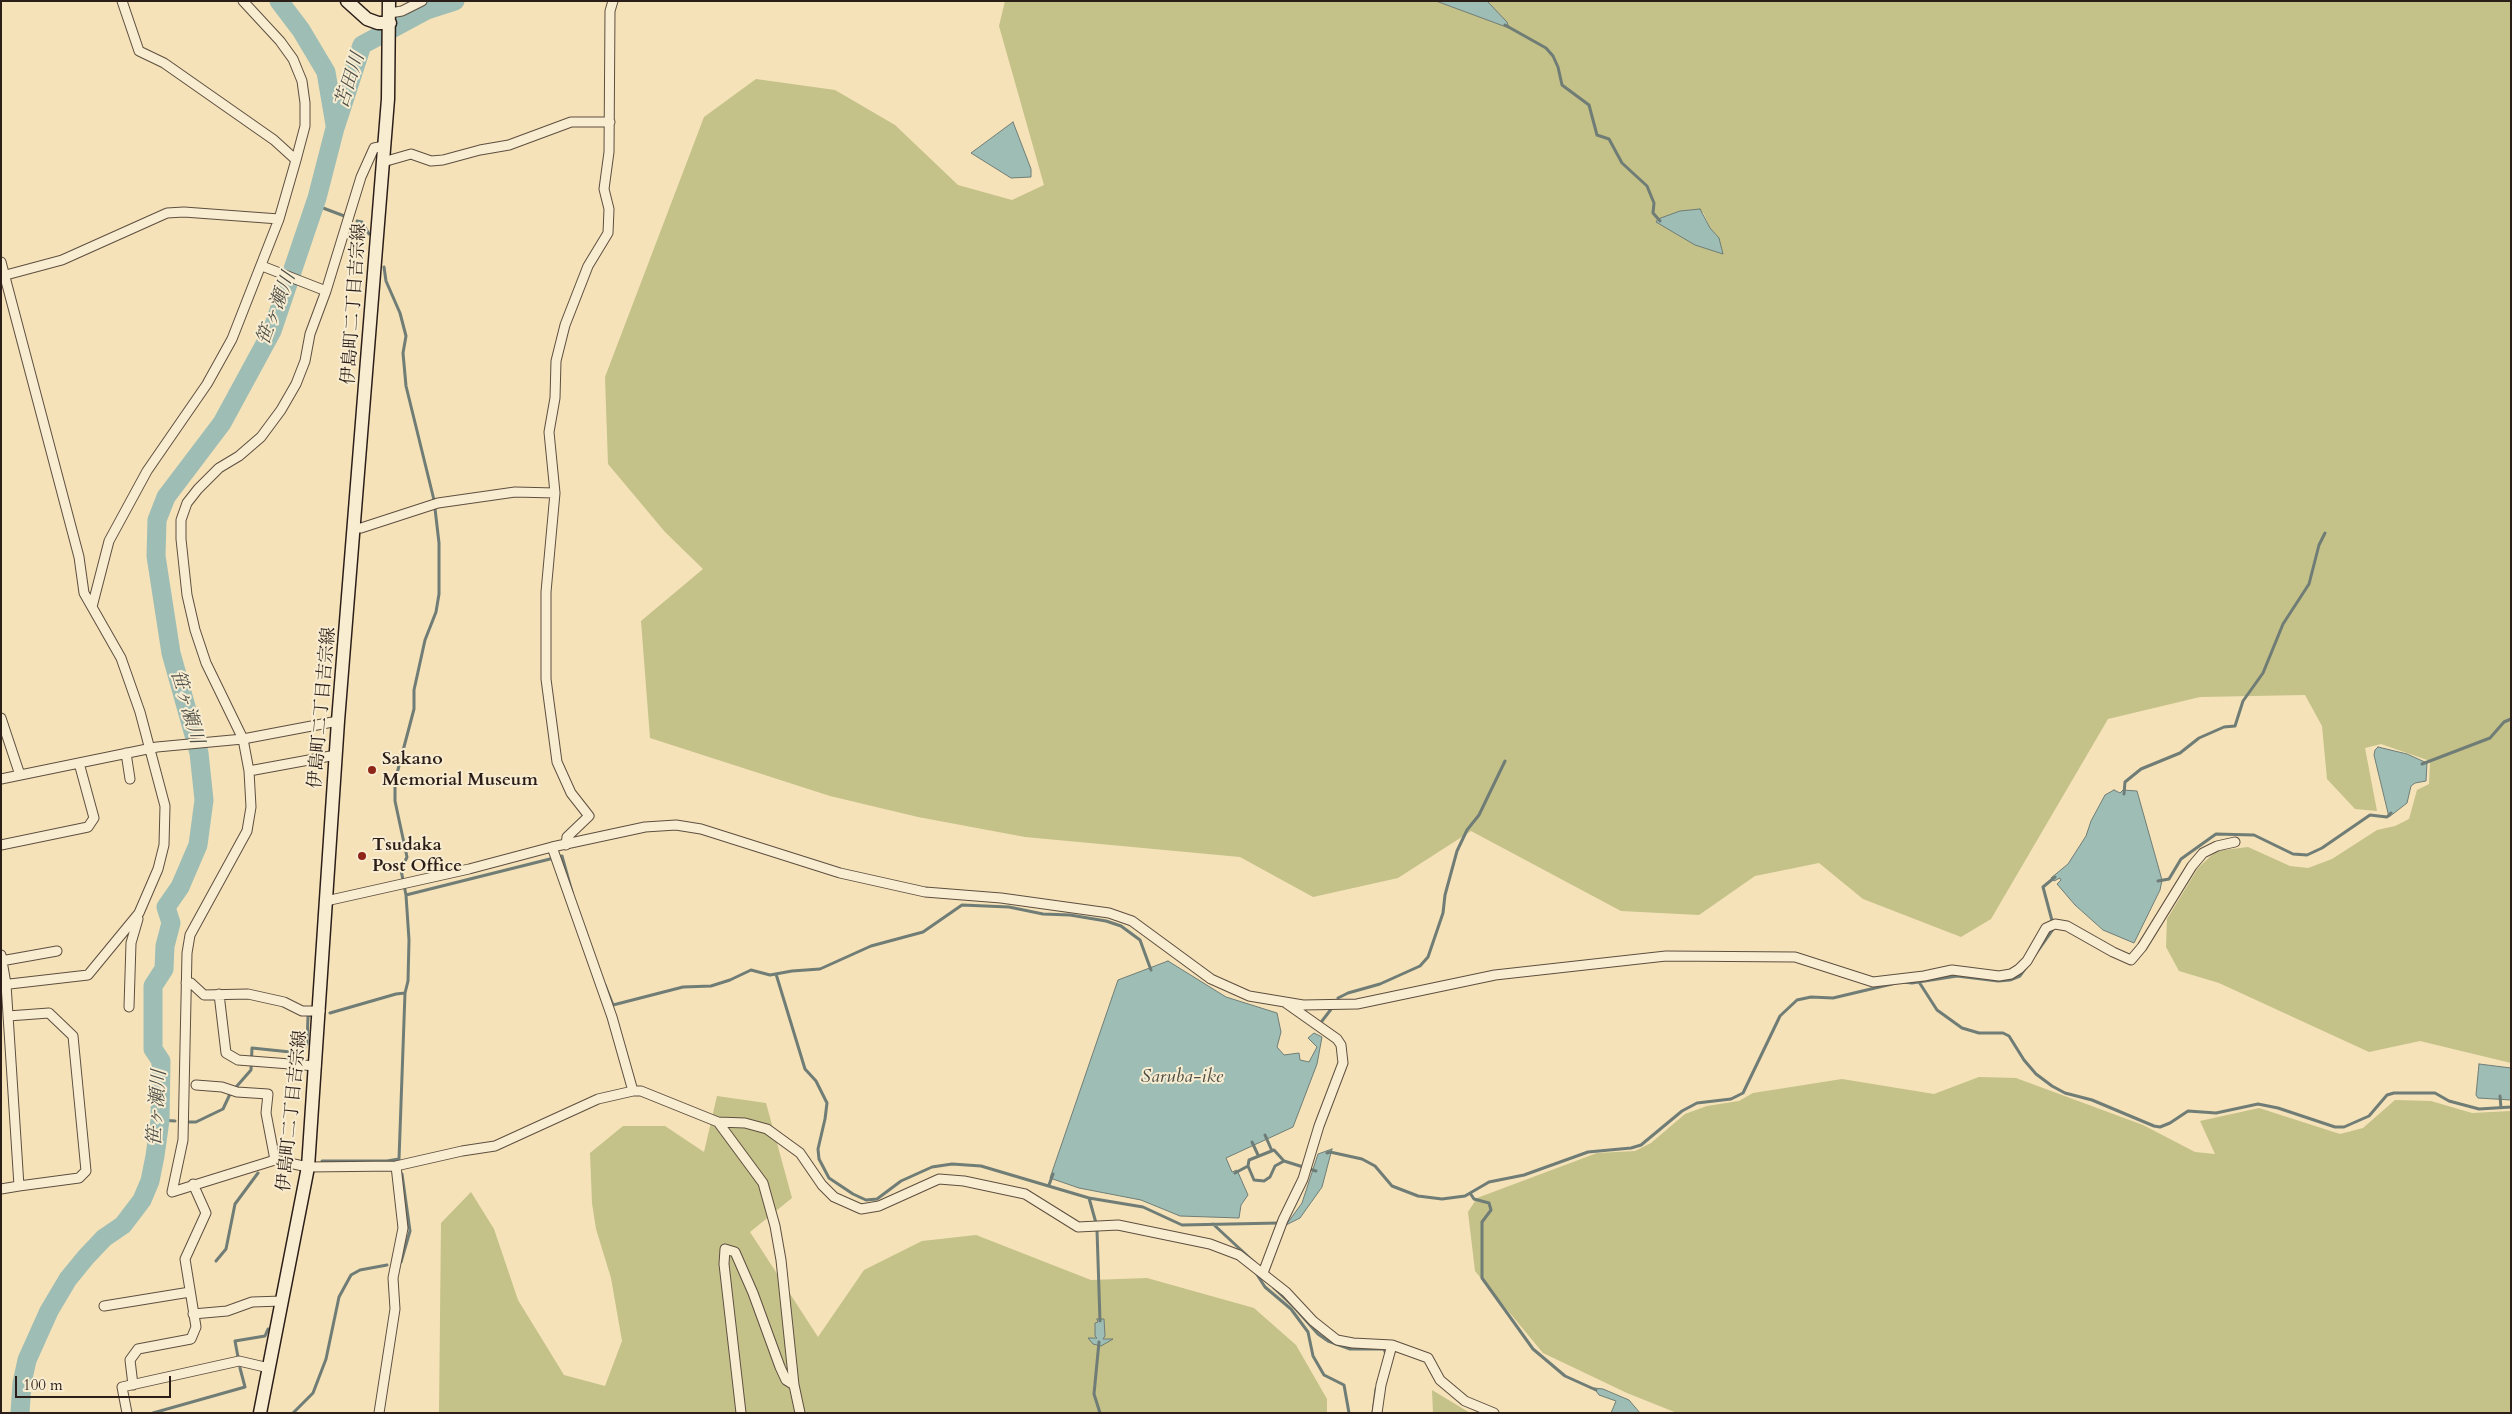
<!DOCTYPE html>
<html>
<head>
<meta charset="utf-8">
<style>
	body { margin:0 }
	#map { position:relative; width:2512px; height:1414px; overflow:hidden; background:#f5e2b8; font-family:Cardo,serif }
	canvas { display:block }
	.frame { position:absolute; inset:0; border:2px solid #2b1e18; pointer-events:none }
	.scale { position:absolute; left:15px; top:1376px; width:156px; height:22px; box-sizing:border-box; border:2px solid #2b1e18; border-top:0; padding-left:6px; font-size:15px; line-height:18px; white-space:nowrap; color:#2b1e18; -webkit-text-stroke:4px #f8ecd1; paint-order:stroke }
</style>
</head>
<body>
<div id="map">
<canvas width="2512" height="1414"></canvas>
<div class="frame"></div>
<div class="scale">100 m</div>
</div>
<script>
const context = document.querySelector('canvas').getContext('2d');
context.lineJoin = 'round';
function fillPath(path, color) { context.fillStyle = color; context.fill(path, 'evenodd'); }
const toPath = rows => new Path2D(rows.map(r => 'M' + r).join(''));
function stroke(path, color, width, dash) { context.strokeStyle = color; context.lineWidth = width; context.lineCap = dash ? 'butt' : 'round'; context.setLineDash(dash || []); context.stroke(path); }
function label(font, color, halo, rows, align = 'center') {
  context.font = font + ' Cardo,"Noto Serif JP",serif'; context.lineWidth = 4; context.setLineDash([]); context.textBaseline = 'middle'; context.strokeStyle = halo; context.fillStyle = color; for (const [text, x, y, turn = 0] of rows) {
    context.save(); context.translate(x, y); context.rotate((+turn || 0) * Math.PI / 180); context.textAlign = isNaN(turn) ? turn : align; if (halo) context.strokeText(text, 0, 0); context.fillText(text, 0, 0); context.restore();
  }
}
fillPath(toPath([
	[1005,1,1436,1,1508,27,1487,1,2511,1,2511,1063,2420,1041,2369,1052,2219,983,2179,971,2166,947,2167,919,2198,868,2216,851,2248,847,2290,866,2308,868,2332,859,2377,830,2395,826,2409,819,2417,790,2429,784,2430,761,2381,744,2365,748,2377,811,2355,809,2327,779,2322,726,2305,695,2200,697,2108,719,1991,919,1961,937,1863,899,1819,863,1755,876,1699,915,1621,911,1471,831,1398,878,1313,897,1240,857,1025,837,918,817,830,796,650,738,641,621,703,569,665,532,608,464,605,377,704,117,756,79,835,90,895,125,958,185,1012,200,1044,185,999,26],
	[1703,212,1710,228,1719,238,1695,245],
	[1979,1077,2016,1078,2143,1125,2195,1152,2215,1154,2200,1121,2259,1108,2340,1134,2363,1128,2395,1100,2431,1101,2472,1113,2511,1111,2511,1413,1677,1413,1627,1393,1543,1353,1475,1271,1468,1212,1477,1198,1597,1153,1635,1151,1651,1143,1685,1114,1707,1106,1739,1101,1753,1093,1842,1079,1934,1094],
	[717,1096,766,1103,792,1198,750,1232,818,1337,864,1270,922,1241,976,1235,1091,1280,1147,1278,1254,1308,1296,1345,1327,1399,1327,1413,439,1413,441,1223,471,1192,494,1229,518,1300,564,1375,605,1386,622,1341,611,1278,596,1229,592,1203,590,1153,623,1126,665,1126,704,1152],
	[1432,1390,1470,1413,1433,1413]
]), '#c4c189');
const water = toPath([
	[1436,1,1487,1,1507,22,1509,28,1436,1],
	[1013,122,1031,169,1031,177,1011,178,971,153,1013,122],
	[1700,209,1710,228,1719,238,1723,254,1695,245,1656,222,1658,219,1680,211,1700,209],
	[2378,747,2407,754,2427,763,2426,781,2415,783,2411,786,2407,803,2389,817,2374,755,2375,750,2378,747],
	[2114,790,2120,793,2123,790,2137,791,2162,880,2160,890,2134,943,2103,930,2075,905,2057,884,2061,880,2060,878,2054,881,2051,878,2068,864,2086,836,2091,821,2105,795,2114,790],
	[1168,961,1226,997,1277,1013,1281,1032,1277,1047,1284,1055,1299,1053,1300,1060,1309,1062,1317,1047,1308,1038,1314,1033,1322,1037,1317,1064,1293,1127,1226,1158,1232,1172,1237,1170,1248,1195,1241,1205,1239,1218,1180,1216,1141,1200,1079,1188,1050,1178,1118,980,1168,961],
	[2479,1064,2511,1068,2511,1100,2478,1098,2476,1095,2479,1064],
	[1332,1149,1322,1187,1300,1218,1286,1225,1302,1203,1318,1154,1332,1149],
	[1097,1319,1104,1319,1105,1336,1103,1339,1113,1339,1101,1346,1093,1344,1088,1338,1097,1338,1095,1336,1095,1323,1098,1322,1097,1319],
	[1594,1388,1603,1389,1629,1400,1640,1413,1611,1413,1616,1401,1599,1395,1594,1388]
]);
fillPath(water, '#9dbdb5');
stroke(water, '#6f7d76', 1);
stroke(toPath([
	[1505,25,1546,48,1553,56,1558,67,1562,85,1589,105,1597,135,1609,139,1622,163,1647,186,1654,203,1653,213,1660,221],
	[315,205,347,217],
	[357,221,362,222,369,234],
	[384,267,386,281,400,313,406,336,403,353,406,386,434,500,439,543,439,594,436,612,425,640,414,690,414,709,395,781,395,801,407,857,401,870,406,895],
	[2422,764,2490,738,2504,722,2511,719],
	[2124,794,2125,782,2141,769,2180,753,2199,738,2224,727,2235,726,2243,701,2263,673,2283,624,2309,584,2319,545,2325,533],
	[2158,881,2169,879,2181,859,2216,834,2254,835,2293,854,2307,855,2322,848,2370,815,2387,817,2391,813],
	[776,974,805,1069,816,1081,827,1103,825,1119,818,1149,819,1159,829,1178,853,1194,866,1200,877,1199,901,1181,932,1167,952,1164,981,1166,1089,1198,1143,1207,1182,1225,1279,1223],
	[1903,982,1912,983,1957,976,1998,981,2010,980,2020,976,2054,928,2043,887,2055,877],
	[1919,982,1937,1010,1962,1028,1979,1033,2003,1033,2009,1036,2024,1060,2036,1074,2052,1086,2065,1093,2092,1100,2154,1126,2160,1127,2170,1123,2188,1111,2216,1113,2258,1104,2278,1108,2335,1127,2344,1127,2369,1116,2387,1095,2394,1093,2435,1093,2449,1101,2479,1109,2511,1107],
	[605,985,613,1005,683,987,711,986,730,980,751,970,770,975,792,971,820,969,871,946,923,932,962,905,1009,907,1043,914,1070,915,1106,921,1121,926,1140,940,1151,970],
	[1338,998,1348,993,1380,984,1420,966,1428,957,1443,913,1445,895,1457,851,1467,830,1479,815,1505,761],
	[330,1013,396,994,405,993,408,981,409,940,406,895,562,856,572,892],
	[1322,1021,1332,1008],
	[2500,1096,2501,1108],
	[160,1120,175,1121],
	[189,1122,196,1122,223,1109,230,1094,251,1070,252,1048,300,1053,307,1044,308,1016,312,1015],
	[1265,1135,1272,1151],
	[1252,1142,1258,1155],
	[1327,1153,1330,1152,1362,1159,1375,1166,1392,1186,1418,1196,1442,1199,1465,1196,1489,1182,1524,1175,1588,1152,1631,1148,1641,1145,1682,1111,1697,1103,1731,1099,1743,1093,1780,1016,1797,1000,1811,997,1833,998,1892,984],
	[322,1161,387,1161,399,1159,405,993],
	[1248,1166,1254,1180,1264,1181,1270,1177,1275,1166,1284,1161],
	[1235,1173,1248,1166,1249,1160,1274,1150,1284,1161,1316,1171],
	[1049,1185,1053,1174],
	[1470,1193,1474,1199,1489,1203,1491,1210,1482,1222,1482,1278,1533,1349,1565,1376,1596,1390],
	[1089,1198,1096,1223],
	[1213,1224,1254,1262],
	[1097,1230,1100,1321],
	[216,1261,226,1249,235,1204,258,1173],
	[399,1263,401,1262,410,1231,402,1174],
	[1256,1273,1265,1287,1291,1309,1308,1332,1313,1356,1324,1375,1344,1385,1349,1413],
	[1274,1288,1294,1307,1318,1334,1328,1341,1350,1349,1384,1349,1386,1354],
	[1099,1342,1094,1394,1100,1413],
	[238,1357,235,1341,265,1336,268,1329],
	[153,1413,245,1387,240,1368],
	[293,1413,313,1393,326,1359,339,1297,351,1275,360,1270,387,1265],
	[1373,1413,1376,1389]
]), '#6f7d76', 3);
stroke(toPath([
	[279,1,301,30,326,72,335,125],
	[20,1413,22,1383,27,1360,49,1311,68,1279,86,1257,104,1238,123,1225,142,1200,150,1181,155,1156,160,1120,161,1061,153,1049,153,986,164,969,165,946,171,923,166,907,180,887,198,845,204,800,199,753,171,653,156,556,157,520,166,497,222,423,272,331,317,198,335,128,362,45,427,10,455,1]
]), '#9dbdb5', 19);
const street = toPath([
	[122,1,139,51,164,63,274,140,296,160],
	[390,13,402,11,422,1],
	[384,146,374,148,361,177,326,291,310,334,305,361,296,384,281,410,261,437,239,456,219,468,198,489,187,503,181,520,181,539,187,595,195,630,206,663,243,739,249,771,251,807,247,831,190,935,187,953,183,1140,172,1192,275,1160,308,1167,396,1166,462,1151,495,1146,598,1099,633,1091,641,1091,718,1122,745,1123,767,1129,800,1153,822,1185,834,1197,861,1209,879,1206,939,1179,964,1181,1025,1194,1078,1227,1118,1225,1210,1244,1239,1255,1286,1292,1313,1321,1337,1340,1353,1343,1392,1345,1428,1358,1440,1380,1465,1401,1494,1413],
	[383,162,411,154,431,161,443,160,480,150,509,145,571,122,610,122],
	[1,262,79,557,84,593,121,658,140,712,165,806,164,845,158,869,139,913,88,975,1,985],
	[262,266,326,291],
	[6,275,62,260,167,213,184,212,279,219],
	[355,528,361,528,438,503,515,492,555,493],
	[92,607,109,541,147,471,207,384,232,339,279,219,296,160,305,126,305,103,302,81,293,59,280,41,243,1],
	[1,718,20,775],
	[126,753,130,779],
	[249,771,336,755],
	[1,779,157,747,243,739,338,721],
	[1,845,88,827,94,818,79,763],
	[566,845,567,837,589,816,571,793,557,762,546,679,546,592,555,493,549,432,555,398,556,361,565,325,588,266,608,233,609,209,604,189,609,152,610,11,613,1],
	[552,847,612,1017,633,1091],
	[326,901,469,869,552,847,645,827,676,825,701,829,840,873,925,892,1001,898,1109,913,1132,921,1211,979,1249,996,1303,1005,1357,1004,1495,975,1666,956,1795,957,1873,982,1924,976,1952,970,1999,976,2011,974,2019,969,2027,961,2046,928,2055,924,2067,926,2113,952,2131,960,2142,947,2192,866,2203,853,2217,846,2235,842],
	[1,955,6,984,19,1186,1,1189],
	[1,961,57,951],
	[186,983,191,983,204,995,248,994,284,1002,302,1011,320,1011],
	[219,994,226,1053,238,1060,316,1066],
	[129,1007,131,943,138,919],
	[8,1016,49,1013,73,1036,86,1171,79,1178,19,1186],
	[196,1085,222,1087,237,1092,268,1094,266,1113,275,1160],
	[718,1122,763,1183,775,1226,781,1260,794,1385,800,1413],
	[1263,1273,1283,1220,1303,1179,1319,1126,1343,1063,1341,1045,1337,1039,1286,1003],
	[104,1306,190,1292],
	[193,1314,227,1311,252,1302,282,1301],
	[133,1385,130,1360,138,1349,191,1339,196,1327,185,1259,206,1213,193,1184],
	[127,1413,122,1387,239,1361,269,1368],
	[379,1413,395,1309,393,1278,403,1228,396,1166],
	[741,1413,724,1264,725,1249,735,1252,753,1293,780,1367,786,1380,794,1385],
	[1377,1413,1381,1385,1392,1345]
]);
const secondary = toPath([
	[347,1,367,19,378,23,390,23],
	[260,1413,308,1167,338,721,388,99,389,1]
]);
stroke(street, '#5e4f40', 11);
stroke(secondary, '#2b1e18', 15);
stroke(street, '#f8ecd1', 9);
stroke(secondary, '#f8ecd1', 12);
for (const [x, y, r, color] of [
	[372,770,5,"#8f2418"],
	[362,856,5,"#8f2418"]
]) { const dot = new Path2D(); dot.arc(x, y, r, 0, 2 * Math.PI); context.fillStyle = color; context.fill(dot); stroke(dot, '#f8ecd1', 2); }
label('18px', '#2b1e18', '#f8ecd1', [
	["伊島町二丁目吉宗線",355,304,-86],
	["伊島町二丁目吉宗線",323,708,-85],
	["伊島町二丁目吉宗線",293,1111,-84]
]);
label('bold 18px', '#2b1e18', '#f8ecd1', [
	["Sakano",382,760],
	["Memorial Museum",382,781],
	["Tsudaka",372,846],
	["Post Office",372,867]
], 'left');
label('italic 19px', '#4d4e47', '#f8ecd1', [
	["苫田川",351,81,-72],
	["笹ヶ瀬川",277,309,-69],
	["笹ヶ瀬川",186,707,74],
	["Saruba-ike",1182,1078],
	["笹ヶ瀬川",158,1108,-86]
]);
</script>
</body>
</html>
